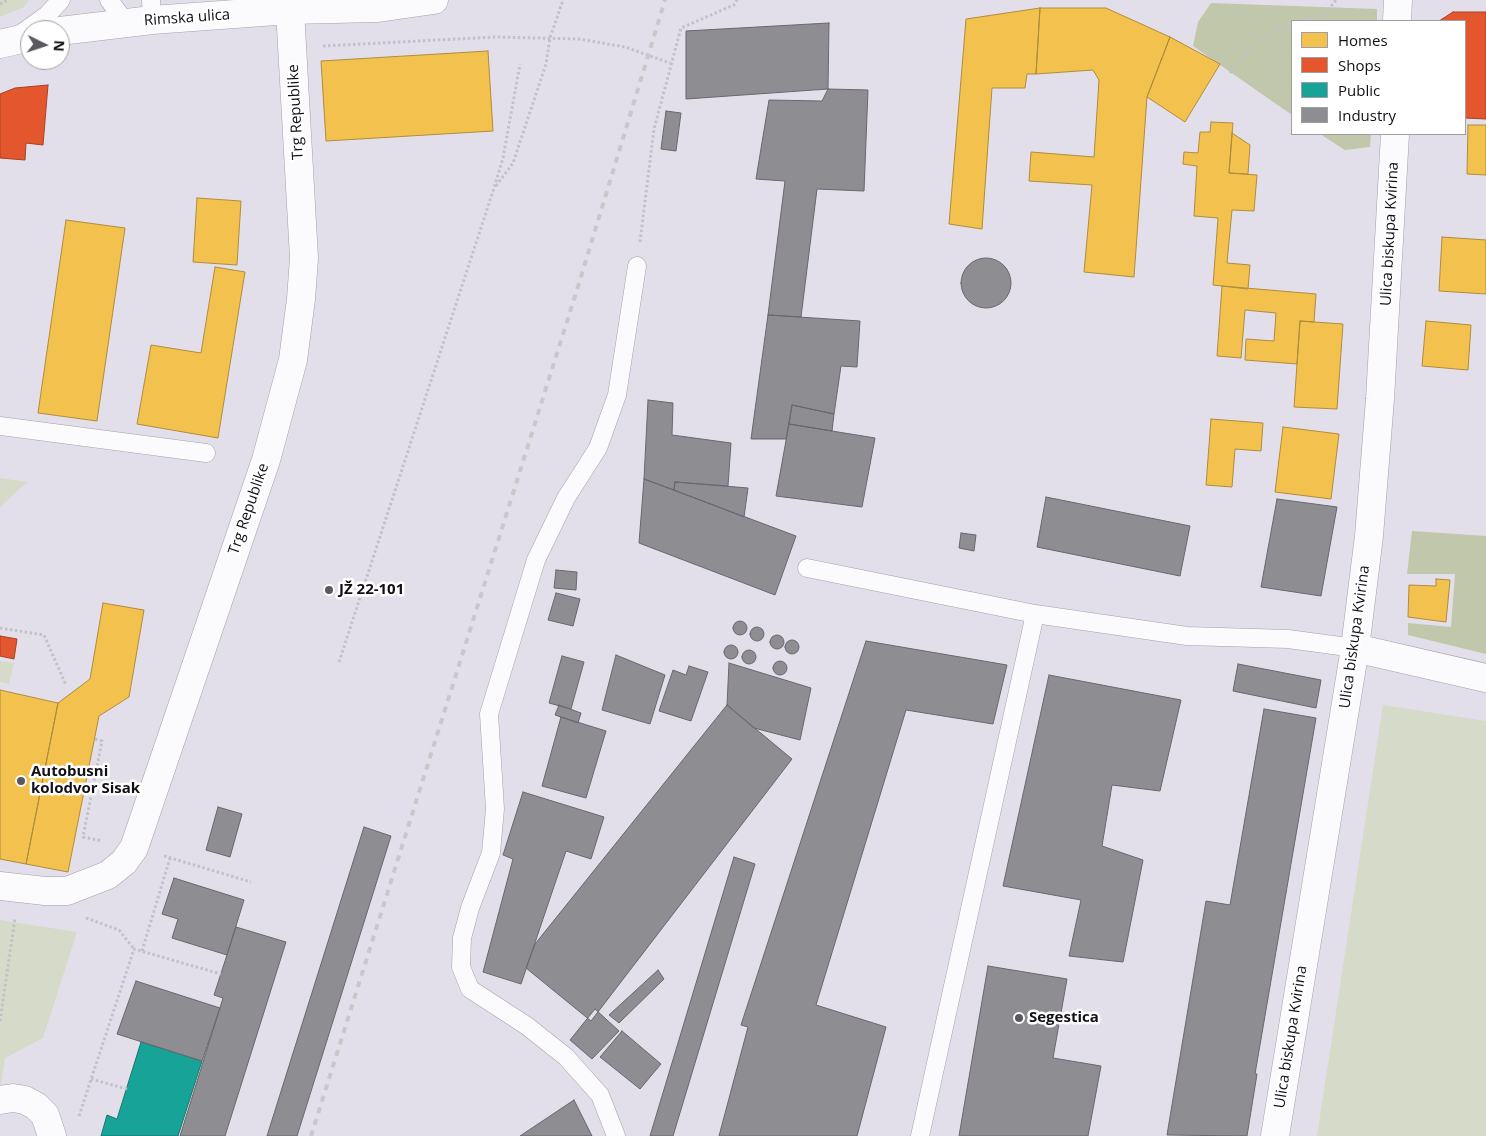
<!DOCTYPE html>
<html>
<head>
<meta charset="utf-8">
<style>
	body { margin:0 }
	#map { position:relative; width:1486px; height:1136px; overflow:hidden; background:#e3dfea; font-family:"Open Sans",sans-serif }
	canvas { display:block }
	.legend { position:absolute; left:1291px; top:20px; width:175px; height:115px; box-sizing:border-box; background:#fff; border:1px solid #a09fa2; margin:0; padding:6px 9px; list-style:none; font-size:15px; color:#120f16 }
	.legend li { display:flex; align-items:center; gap:10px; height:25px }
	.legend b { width:25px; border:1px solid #a09fa2 }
	.north { position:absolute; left:20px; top:20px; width:50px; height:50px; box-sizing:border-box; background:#fff; border:1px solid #a09fa2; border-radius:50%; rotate:94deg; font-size:14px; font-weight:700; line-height:20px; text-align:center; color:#120f16 }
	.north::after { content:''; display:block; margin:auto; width:18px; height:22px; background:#5b5860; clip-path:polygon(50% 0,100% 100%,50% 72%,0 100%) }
</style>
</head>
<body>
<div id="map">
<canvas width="1486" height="1136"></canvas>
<ul class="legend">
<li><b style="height:14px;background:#f2c14e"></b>Homes</li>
<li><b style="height:14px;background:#e4572e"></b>Shops</li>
<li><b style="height:14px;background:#17a398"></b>Public</li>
<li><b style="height:14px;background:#8d8d92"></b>Industry</li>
</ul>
<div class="north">N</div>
</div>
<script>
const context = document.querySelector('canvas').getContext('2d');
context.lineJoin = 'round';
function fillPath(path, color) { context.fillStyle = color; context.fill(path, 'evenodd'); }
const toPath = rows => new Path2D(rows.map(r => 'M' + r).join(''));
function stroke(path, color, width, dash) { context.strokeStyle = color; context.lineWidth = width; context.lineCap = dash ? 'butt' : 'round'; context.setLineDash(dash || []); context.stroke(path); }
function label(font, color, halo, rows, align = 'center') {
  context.font = font + ' "Open Sans",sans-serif'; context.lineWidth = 5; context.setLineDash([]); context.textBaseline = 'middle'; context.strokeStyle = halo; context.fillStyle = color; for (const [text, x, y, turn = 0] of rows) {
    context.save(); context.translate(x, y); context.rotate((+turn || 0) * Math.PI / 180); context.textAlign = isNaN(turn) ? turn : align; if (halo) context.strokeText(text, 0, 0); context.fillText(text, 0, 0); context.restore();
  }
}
fillPath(toPath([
	[0,0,29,0,24,7,0,17],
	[0,478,27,482,0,507],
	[0,661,14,663,9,684,0,682],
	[1383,705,1486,721,1486,1136,1317,1136],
	[0,920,77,932,43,1038,5,1058,0,1091]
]), '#d6dac8');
fillPath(toPath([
	[1211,3,1377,9,1377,21,1292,21,1292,115,1193,46,1198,22],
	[1320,134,1371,134,1370,147,1345,150],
	[1412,531,1486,536,1486,654,1408,635,1408,623,1451,627,1455,574,1407,574]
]), '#c1c7aa');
const homes = toPath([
	[1040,8,1106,8,1170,37,1147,97,1134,277,1084,272,1092,185,1029,181,1031,152,1094,157,1099,80,1093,70,1036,74,1040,8],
	[1040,8,1036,74,1027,74,1025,88,992,88,982,229,949,224,966,19,1040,8],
	[1170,37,1220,64,1185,122,1147,97,1170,37],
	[488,51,493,131,326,141,321,61,488,51],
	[1211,122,1233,123,1229,173,1257,175,1254,211,1232,210,1227,263,1250,265,1248,289,1213,285,1218,218,1194,216,1197,166,1183,164,1184,152,1198,153,1200,132,1210,132,1211,122],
	[1468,125,1486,125,1486,175,1467,174,1468,125],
	[1232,133,1250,145,1248,174,1229,173,1232,133],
	[197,198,241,201,237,265,193,262,197,198],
	[66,220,125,228,97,421,38,413,66,220],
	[1442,237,1486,240,1486,294,1439,291,1442,237],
	[215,267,245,272,218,438,137,424,151,345,201,353,215,267],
	[1222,286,1316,294,1314,322,1300,321,1297,364,1245,360,1246,339,1274,341,1276,313,1245,310,1241,358,1217,356,1222,286],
	[1300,321,1343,324,1337,409,1294,407,1300,321],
	[1426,321,1471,325,1468,370,1422,366,1426,321],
	[1211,419,1263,423,1261,451,1235,449,1232,487,1206,485,1211,419],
	[1283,427,1339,434,1331,499,1275,492,1283,427],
	[1436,579,1450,580,1446,622,1408,617,1409,585,1436,586,1436,579],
	[103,603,144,610,129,697,99,716,68,872,26,864,58,703,90,679,103,603],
	[0,690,58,703,26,864,0,859,0,690]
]);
fillPath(homes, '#f2c14e');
stroke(homes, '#af8c3d', 1);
const shops = toPath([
	[1453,12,1486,12,1486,119,1465,118,1465,21,1439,21,1453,12],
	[48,85,43,145,26,143,25,160,0,158,0,94,15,88,48,85],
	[0,636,17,639,14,659,0,656,0,636]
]);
fillPath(shops, '#e4572e');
stroke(shops, '#a54127', 1);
const public = toPath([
	[141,1042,202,1061,178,1136,101,1136,107,1115,117,1119,141,1042]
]);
fillPath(public, '#17a398');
stroke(public, '#167771', 1);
const industry = toPath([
	[829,23,828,89,686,99,686,31,829,23],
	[828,89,868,90,864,191,817,189,801,317,768,315,785,181,756,179,769,100,822,101,828,89],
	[666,111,681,113,676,151,661,149,666,111],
	'961 283a25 25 0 1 1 50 0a25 25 0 1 1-50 0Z',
	[768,315,860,321,857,367,841,366,834,414,792,405,786,439,751,439,768,315],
	[648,400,673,403,672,435,731,443,728,486,675,482,674,490,644,479,648,400],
	[792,405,834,414,832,431,789,424,792,405],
	[789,424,875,438,862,507,776,496,789,424],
	[644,479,796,536,775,595,639,543,644,479],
	[675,482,748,488,744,517,674,490,675,482],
	[1046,497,1190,526,1180,576,1037,547,1046,497],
	[1277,499,1337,507,1321,596,1261,587,1277,499],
	[961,533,976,535,974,551,959,548,961,533],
	[556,570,577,572,576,590,554,588,556,570],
	[556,593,580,599,573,626,548,620,556,593],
	'733 628a7 7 0 1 1 14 0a7 7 0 1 1-14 0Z',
	'750 634a7 7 0 1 1 14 0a7 7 0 1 1-14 0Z',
	'770 642a7 7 0 1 1 14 0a7 7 0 1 1-14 0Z',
	'785 647a7 7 0 1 1 14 0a7 7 0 1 1-14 0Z',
	[866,641,1007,665,993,724,906,710,816,1005,886,1027,857,1136,719,1136,748,1027,741,1025,866,641],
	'724 652a7 7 0 1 1 14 0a7 7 0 1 1-14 0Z',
	'742 657a7 7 0 1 1 14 0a7 7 0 1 1-14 0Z',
	[616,655,665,675,650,724,602,710,616,655],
	[562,656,584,662,571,709,549,703,562,656],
	'773 668a7 7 0 1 1 14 0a7 7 0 1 1-14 0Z',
	[729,663,811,688,800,740,754,728,727,705,729,663],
	[1238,664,1321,680,1316,708,1233,691,1238,664],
	[689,666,708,672,691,721,659,711,673,670,686,675,689,666],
	[1049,675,1181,700,1160,791,1112,785,1102,846,1143,860,1123,962,1069,956,1081,900,1003,886,1049,675],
	[559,705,581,713,578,723,555,715,559,705],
	[727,705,792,759,591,1021,526,968,535,944,727,705],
	[1264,709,1316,718,1255,1074,1257,1074,1247,1136,1167,1135,1206,901,1230,905,1264,709],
	[561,717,606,731,586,798,542,786,561,717],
	[523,792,604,817,591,859,566,851,521,984,483,972,513,859,503,855,523,792],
	[218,807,242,814,230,857,206,850,218,807],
	[364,827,391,836,297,1136,267,1136,364,827],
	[734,857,755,864,673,1136,650,1136,734,857],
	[174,878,244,900,227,955,172,938,178,919,162,914,174,878],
	[236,927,286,942,225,1136,180,1136,223,998,214,995,236,927],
	[988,966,1067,979,1053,1058,1101,1066,1088,1136,959,1136,988,966],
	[658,970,664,979,619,1023,609,1015,658,970],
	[136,981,220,1008,202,1061,117,1034,136,981],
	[595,1009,619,1031,592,1059,570,1040,595,1009],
	[622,1031,661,1064,640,1089,600,1057,622,1031],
	[574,1100,592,1136,520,1136,574,1100]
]);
fillPath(industry, '#8d8d92');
stroke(industry, '#68676d', 1);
const lane = toPath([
	[109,0,126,23],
	[151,0,152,20],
	[15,38,47,15,61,0],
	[0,426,206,453],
	[807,568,1035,614,1187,636,1288,639,1355,648],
	[616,1136,600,1095,566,1057,527,1026,470,989,461,967,462,938,470,908,491,853,495,809,489,714,536,560,566,498,598,448,617,395,637,266],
	[920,1136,1035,614]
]);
const street = toPath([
	[1397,21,1398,0],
	[0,44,30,37],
	[1355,648,1486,678],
	[0,886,45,891,67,891,108,875,124,862,134,848,266,460,293,360,301,299,304,258,290,10,152,20,60,31],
	[0,1100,13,1098,25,1100,36,1106,45,1115,52,1136],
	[1275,1136,1355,648,1369,536,1380,399,1395,134]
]);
const secondary = toPath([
	[290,10,378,8,434,0]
]);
stroke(lane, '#a4a1aa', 19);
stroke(street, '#a4a1aa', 29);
stroke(secondary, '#a4a1aa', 29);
stroke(toPath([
	[0,4,8,0],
	[1301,21,1325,14,1336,0],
	[323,46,495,37,579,39,625,47,670,63],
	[1230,73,1257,41,1279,28,1292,24],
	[496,186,513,163,546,64,550,38,563,0],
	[640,242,654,129,681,28,734,5,737,0],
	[0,628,44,635,66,685],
	[339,662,494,188,503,158,520,64],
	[95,739,102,741,83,837,102,841],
	[164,856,251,882],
	[86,918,119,930,134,949],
	[142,951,170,858],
	[0,1021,15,918],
	[91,1079,127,1089],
	[79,1116,134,949,221,974]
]), '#c3c1c5', 3, [2.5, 2.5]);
stroke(lane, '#fbfafc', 18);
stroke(street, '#fbfafc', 28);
stroke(secondary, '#fbfafc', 28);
stroke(toPath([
	[311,1136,580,280,665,0]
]), '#c8c7ca', 4, [6, 6]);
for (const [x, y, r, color] of [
	[329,590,5,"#5b5860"],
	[21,781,5,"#5b5860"],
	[1019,1018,5,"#5b5860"]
]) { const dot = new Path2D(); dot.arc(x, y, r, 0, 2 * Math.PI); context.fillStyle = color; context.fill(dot); stroke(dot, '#fff', 2); }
label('15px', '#120f16', '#fff', [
	["Rimska ulica",187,18,-4],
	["Trg Republike",296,112,-93],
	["Ulica biskupa Kvirina",1390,234,-87],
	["Trg Republike",249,509,-71],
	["Ulica biskupa Kvirina",1355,637,-82],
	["Ulica biskupa Kvirina",1291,1037,-81]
]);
label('bold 15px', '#120f16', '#fff', [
	["JŽ 22-101",339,590],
	["Autobusni",31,772],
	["kolodvor Sisak",31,789],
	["Segestica",1029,1018]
], 'left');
</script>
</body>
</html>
